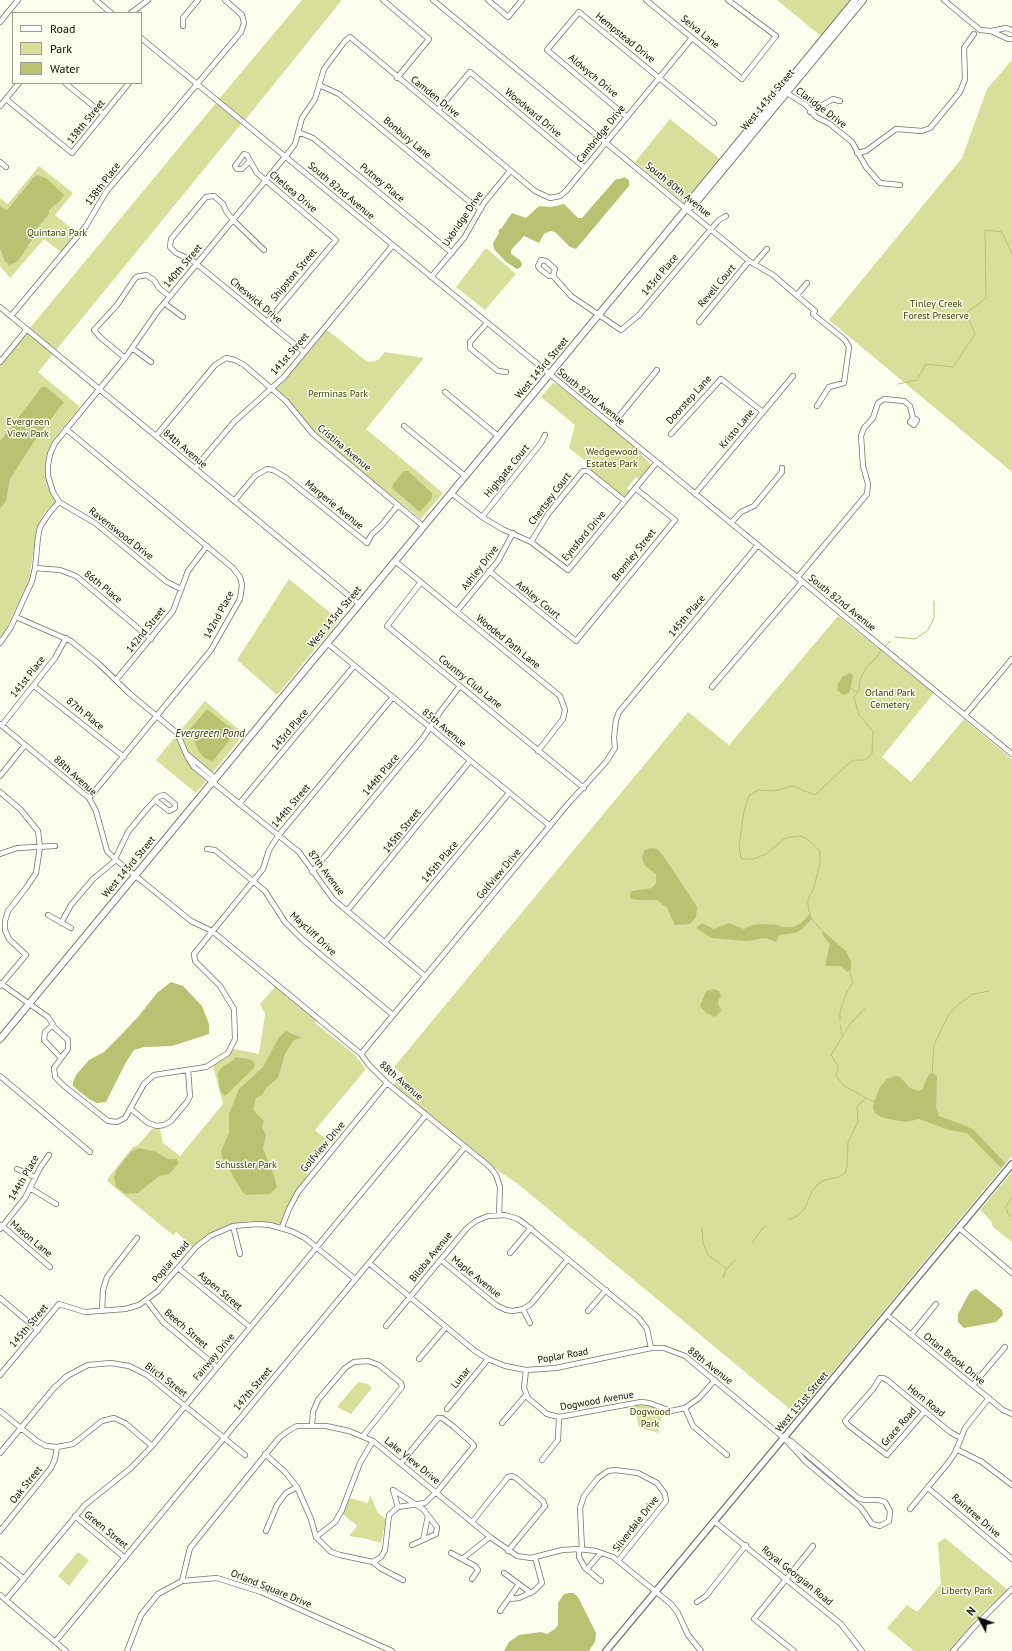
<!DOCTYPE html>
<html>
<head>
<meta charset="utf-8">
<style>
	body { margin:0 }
	#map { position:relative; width:1012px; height:1651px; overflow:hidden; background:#fbfeed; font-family:"PT Sans",sans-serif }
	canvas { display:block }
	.legend { position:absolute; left:12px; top:12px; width:130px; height:72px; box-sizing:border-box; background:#fbfeed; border:1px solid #9b9d91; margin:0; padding:5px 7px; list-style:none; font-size:12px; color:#0c0c07 }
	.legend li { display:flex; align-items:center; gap:8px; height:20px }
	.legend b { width:20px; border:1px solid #9b9d91 }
	.north { position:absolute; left:960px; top:1599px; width:40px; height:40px; -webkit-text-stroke:3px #fbfeed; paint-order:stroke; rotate:311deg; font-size:11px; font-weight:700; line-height:16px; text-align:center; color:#0c0c07 }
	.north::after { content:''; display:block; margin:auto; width:14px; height:18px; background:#0c0c07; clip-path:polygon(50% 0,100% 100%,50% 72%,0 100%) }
</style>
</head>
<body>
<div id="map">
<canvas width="1012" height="1651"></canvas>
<ul class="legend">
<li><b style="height:5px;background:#fff"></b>Road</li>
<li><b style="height:11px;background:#d7df9b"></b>Park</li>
<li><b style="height:11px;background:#b9c273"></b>Water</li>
</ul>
<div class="north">N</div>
</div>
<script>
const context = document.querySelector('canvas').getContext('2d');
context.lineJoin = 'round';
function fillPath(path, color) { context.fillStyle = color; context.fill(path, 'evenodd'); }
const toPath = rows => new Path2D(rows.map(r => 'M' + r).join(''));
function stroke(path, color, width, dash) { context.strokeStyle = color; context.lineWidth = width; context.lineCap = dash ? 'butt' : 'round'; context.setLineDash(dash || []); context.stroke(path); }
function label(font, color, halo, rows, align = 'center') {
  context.font = font + ' "PT Sans",sans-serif'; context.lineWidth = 3; context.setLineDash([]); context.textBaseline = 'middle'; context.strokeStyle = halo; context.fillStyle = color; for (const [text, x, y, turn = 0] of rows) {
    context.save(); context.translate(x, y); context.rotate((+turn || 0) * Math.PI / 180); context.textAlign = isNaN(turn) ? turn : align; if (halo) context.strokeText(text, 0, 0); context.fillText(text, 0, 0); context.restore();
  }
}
fillPath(toPath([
	[302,0,342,0,245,120,219,99],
	[777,0,851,0,821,36],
	[1012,60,1012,472,829,320,962,158,987,89],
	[216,103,241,124,56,350,30,328],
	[670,119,720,159,687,199,682,201,635,162],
	[39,166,73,193,55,215,77,233,61,252,44,239,10,278,0,266,0,249,4,260,30,245,34,238,35,231,49,214,30,182,7,210,0,206,0,198,8,204],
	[486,248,516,274,485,310,456,287],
	[326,329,365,360,369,362,378,360,385,352,424,358,366,429,443,493,421,519,320,439,276,390,277,386],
	[27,333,53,354,38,372,80,407,53,440,46,458,47,480,56,502,45,512,37,527,29,581,7,627,0,638,0,364],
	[553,383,558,385,636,448,650,464,649,468,639,479,636,477,627,488,630,491,624,497,588,469,588,463,569,448,575,425,541,397],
	[289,579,339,620,277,695,237,660],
	[838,616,934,693,882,757,911,782,964,719,1012,759,1012,1156,797,1415,518,1184,500,1172,394,1085,403,1074,394,1067,688,712,729,745],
	[205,701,244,734,196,793,156,760],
	[276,986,317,1020,315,1023,355,1055,366,1069,315,1130,330,1142,305,1172,308,1175,292,1197,281,1224,251,1221,235,1224,216,1231,193,1247,176,1232,173,1235,107,1181,108,1178,133,1147,138,1145,153,1128,160,1129,163,1143,180,1156,223,1104,213,1066,234,1049,259,1054,265,1014,260,1004],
	[1012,1172,1012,1242,993,1227,991,1221,980,1210],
	[358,1382,368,1384,372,1388,351,1414,337,1407],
	[634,1405,650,1406,663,1411,658,1433,639,1427],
	[370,1495,378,1513,386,1519,381,1543,367,1539,349,1536,357,1526,343,1514,350,1498,368,1503],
	[945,1538,1008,1590,978,1617,950,1651,914,1651,887,1628,907,1605,917,1612,941,1584,938,1543],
	[78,1552,89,1560,69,1586,58,1576]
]), '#d7df9b');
fillPath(toPath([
	[37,175,46,178,64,195,61,200,49,210,49,214,35,231,37,237,34,238,17,262,9,265,4,260,0,249,0,206,7,210,33,178],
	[624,177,629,180,629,186,576,249,570,247,555,232,550,231,544,234,539,243,524,236,511,250,511,254,520,260,522,264,521,267,517,269,506,262,494,249,493,243,499,233,498,230,501,229,512,213,526,218,539,206,551,207,564,204,578,218,582,218,616,179,620,179],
	[42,387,46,387,64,402,37,437,10,479,6,501,0,509,0,441],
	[404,471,408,471,432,493,432,498,420,512,392,488,393,484],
	[850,673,853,675,851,687,849,693,843,695,837,690,838,684,842,677],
	[207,709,236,732,213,761,206,759,199,752,189,730],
	[650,848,657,849,662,854,697,907,696,917,690,924,675,925,667,908,657,900,636,900,630,898,630,894,632,891,652,888,656,883,656,874,645,866,642,858,644,851],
	[810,914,812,919,802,929,795,933,779,935,776,942,766,938,747,941,712,938,696,928,702,923,714,929,729,923,744,929,752,925,763,924,779,925,780,927,793,927,801,923],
	[823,931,846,951,851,961,851,970,847,972,841,966,825,966,830,944,822,934],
	[171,982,183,986,202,1006,209,1024,209,1034,172,1046,144,1047,134,1050,126,1062,106,1102,97,1103,89,1099,73,1086,73,1082,76,1075,89,1060,104,1052,118,1038,138,1017,157,993],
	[714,989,719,991,721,995,718,1002,721,1011,715,1017,706,1013,700,1006,706,991],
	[286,1031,302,1038,294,1040,285,1054,278,1078,266,1088,262,1095,256,1098,253,1110,264,1121,262,1127,266,1135,263,1148,274,1176,277,1187,270,1194,246,1195,242,1191,222,1157,221,1151,229,1133,229,1114,239,1089,263,1067,279,1037],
	[235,1057,249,1059,253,1061,255,1065,253,1069,225,1096,220,1091,218,1073,221,1068,235,1059],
	[932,1073,937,1076,936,1107,939,1116,966,1126,974,1130,1005,1163,1001,1168,967,1133,949,1130,919,1119,906,1122,893,1120,881,1117,875,1113,873,1108,874,1102,880,1087,887,1079,895,1076,900,1077,910,1088,918,1091,922,1090,929,1074],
	[139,1148,156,1152,168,1159,177,1159,179,1163,169,1174,159,1176,138,1193,126,1194,116,1187,114,1177,117,1169,132,1151],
	[976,1289,1002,1310,1003,1315,996,1322,964,1328,958,1322,958,1314,970,1292],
	[569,1593,574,1593,578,1597,596,1633,595,1642,589,1651,504,1651,509,1642,519,1635,541,1632,547,1634,555,1629,558,1625,558,1603,564,1594]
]), '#b9c273');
stroke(toPath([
	[898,384,917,380,926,364,953,367,975,334,966,313,986,298,985,230,1002,232,1012,254],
	[895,637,915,639,928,630,934,618,934,601],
	[886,646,890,641],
	[849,688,857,692],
	[810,915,808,906,808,900,814,887,820,863,820,851,807,839,801,836,790,837,784,839,766,854,753,859,744,859,741,858,739,846,744,811,749,796,758,790,775,791,792,786,815,795,849,763,855,760,865,760,872,754,873,731,859,715,854,698,859,690,860,680,866,668,876,658,881,650],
	[811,918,822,931],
	[865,1008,850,1024,831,1055,838,1066,836,1076,844,1086,874,1102],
	[840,1020,840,1012,846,994,853,982,849,970],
	[840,1024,842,1036],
	[932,1074,934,1045,949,1014,959,1004,973,994,989,991],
	[1012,1196,1006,1207,1008,1214,1012,1217],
	[788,1220,797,1216,805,1208,812,1191,818,1184,825,1180,839,1177,845,1173,847,1166,848,1142,858,1122,857,1106,865,1099],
	[702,1228,703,1243,708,1255,727,1269],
	[752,1243,762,1229,767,1225],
	[723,1278,726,1270,735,1260]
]), '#b9c273', 1);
const minor = toPath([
	[96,0,111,13],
	[383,0,429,39,397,78],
	[433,0,749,261,773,275,815,311,813,314,845,340,849,347,844,383,829,387,817,406],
	[488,0,508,17,522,0],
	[646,0,742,79,776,36,728,0],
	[944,0,980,30,991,31],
	[131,13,148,0],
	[0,22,18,0],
	[183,26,183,18,198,0],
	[1012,30,1006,28,991,31,1008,39,1012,39],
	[141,38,1012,754],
	[65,83,103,114],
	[319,85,339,94,471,203,481,209],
	[784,91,806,105,816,117,830,124,852,142,866,167,880,183,900,185],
	[6,99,72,153,129,83],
	[0,106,19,83],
	[438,110,470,72,585,168],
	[810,112,833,99,840,101],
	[627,117,547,50,579,12,714,123],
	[298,132,313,138,452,253],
	[857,153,866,151,896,129,922,131,930,128,960,92,965,79,964,48,974,34],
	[250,161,242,169,237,169,235,166,244,154,247,155,250,161,257,173,336,240,267,322],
	[0,162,6,167],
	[264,250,233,220,226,211,223,204,214,196,206,197,171,239,170,247,176,253,193,261,304,352],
	[754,264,767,249],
	[553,276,555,269,546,261,541,260,538,266,540,269,549,276,553,276,571,296,621,330,639,315,711,229,719,220,726,216],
	[431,277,464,238,484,203,510,171],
	[797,295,807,283],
	[164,303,183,317],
	[0,307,359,604],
	[11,316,86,226,106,192,241,32,244,23,242,15,225,0],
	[699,322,749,261],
	[487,323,470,342,470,348,498,371,506,372],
	[132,348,151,362],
	[125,358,100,337,94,330,117,305,136,277,146,275,154,280,159,288,169,296],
	[0,362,27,329],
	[445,392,498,436],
	[612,425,657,370],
	[404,426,465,476],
	[66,429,233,568,240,577,242,585,240,599,211,650,89,798],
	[671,434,721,379,763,412],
	[156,436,215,365,226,358,235,360,244,365,286,401,313,434,423,526],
	[195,468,234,422,284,377,393,245],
	[451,493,482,517,502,529,531,542,568,570,657,462],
	[695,494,793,376],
	[234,501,255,476,267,469,273,470,285,477,367,543,372,534,381,526,398,505],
	[482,517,541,443,545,435],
	[731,523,741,512,754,506,782,472,782,468],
	[531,542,548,514,583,471,588,471,625,501],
	[395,561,560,696,565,710,563,719,538,751],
	[35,568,60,570,76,576,151,639],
	[489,571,576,641,675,520,635,488],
	[797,578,867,494,868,484,863,466,861,436,864,428,873,418,878,403,884,399,904,401,910,406,913,418,910,422,914,425,917,420,913,418],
	[421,582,387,626,584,788],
	[181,589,167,582,95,523,59,502,53,492,48,476,48,465,50,454,55,443,125,358,157,312,289,152,295,144,302,118,315,99,324,69,345,41,350,37,535,191,550,198,560,196,566,191,692,38],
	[457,611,498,561,513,533],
	[16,617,71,641,99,664,129,693,177,733,188,758,194,767,299,852,333,899,425,976],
	[0,643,11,627,32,581,35,568,38,537,40,527,50,512,59,502],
	[327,643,550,826],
	[116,680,173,611,188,571,207,546],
	[34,686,124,757],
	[712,687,802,582],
	[965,715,1012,659],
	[0,724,89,798,96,811,107,851,116,860,191,921,212,931,361,1054,369,1065,387,1083,490,1167,496,1175,500,1187,499,1215],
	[2,725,55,658,66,638],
	[188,755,215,778],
	[0,776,25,745],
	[0,792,20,809,38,831,40,847,36,873,26,888,8,911,5,921,5,930,9,939,26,955,0,986],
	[239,804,354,666],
	[207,849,215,850,265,891,285,922,303,940,393,1015],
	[0,854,17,848,55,846],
	[115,859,128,832,146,810,158,797,164,795,175,804,175,808,169,811,155,800],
	[312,872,423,738,440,712,460,686],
	[347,911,470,761],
	[48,915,71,928],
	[61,923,71,905,93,879,116,860],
	[385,942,509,793],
	[0,983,48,1017,55,1028,68,1040,68,1049,54,1068,55,1077,64,1086,108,1121,117,1122,125,1118,144,1084,154,1075,206,1067,228,1053,235,1039,234,1009,220,986,195,961,194,954,263,869,269,850,278,836,393,697],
	[53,1025,45,1032,44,1040,61,1058],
	[361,1054,567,805,606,762,615,748,614,738,616,720,619,712,758,545],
	[0,1076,90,1152],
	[131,1109,148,1123,157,1126,164,1125,171,1121,187,1102,190,1096,188,1070],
	[17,1169,35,1177],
	[30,1188,56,1204],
	[1,1225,50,1267],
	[233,1226,240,1254],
	[282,1227,289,1209,298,1192,387,1083],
	[959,1228,1012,1273],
	[0,1229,25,1198,40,1168,49,1155],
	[510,1253,531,1228],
	[441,1260,496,1305,506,1310,513,1311,523,1309,531,1304,568,1259],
	[369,1263,475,1351,488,1359,505,1366,526,1370,556,1368,651,1348,664,1348,685,1356,784,1438,806,1462,861,1508,872,1524,880,1526,889,1521,890,1511,885,1502,879,1500,864,1500,858,1498,791,1441,784,1438],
	[178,1268,250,1327],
	[0,1298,38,1330],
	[147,1301,163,1322,217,1367],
	[523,1309,530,1323],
	[102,1311,103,1290,107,1277,137,1238],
	[588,1311,606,1290],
	[887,1315,1003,1410,1012,1414],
	[386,1326,467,1228,476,1221,488,1216,505,1215,518,1219,526,1225,639,1318,647,1329,651,1348],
	[911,1335,936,1304],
	[419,1359,446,1327],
	[526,1370,524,1388,528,1398,547,1414,559,1417,641,1402,649,1403,671,1411,685,1408,699,1398,715,1380],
	[0,1375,59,1304,85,1312,125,1309,139,1305,158,1291,196,1247,210,1236,233,1226,257,1224,270,1225,291,1231,305,1238,355,1279],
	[973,1385,1005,1347],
	[685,1408,693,1426,727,1455],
	[447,1409,488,1359],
	[0,1411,37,1441,46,1446,57,1447,73,1444,102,1421,114,1418,125,1423,152,1446],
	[925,1411,887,1455,848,1425,845,1421,873,1389,880,1378,883,1378,887,1380,950,1432,961,1438],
	[502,1423,526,1395],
	[312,1425,313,1412,318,1400,345,1368,354,1362,368,1361,379,1365,401,1383,402,1387,363,1436],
	[956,1449,982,1462,1012,1485],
	[0,1453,54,1388,67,1376,88,1365,111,1363,129,1366,147,1375,245,1455],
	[265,1454,285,1472,297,1487,311,1519,316,1537,331,1552,340,1555,373,1562,381,1557,385,1550,389,1515,398,1507,425,1503,436,1492],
	[542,1460,558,1440,559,1417],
	[401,1463,438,1418,442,1418,454,1427,472,1443,474,1446,437,1492],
	[928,1488,1012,1559],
	[393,1490,423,1509,437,1527,436,1534,412,1545],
	[393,1490,398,1507],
	[910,1509,948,1463,955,1453,965,1428,989,1398],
	[75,1516,125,1558],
	[714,1521,841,1624,862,1651],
	[472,1522,508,1477,512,1476,516,1478,543,1501,545,1506,508,1551],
	[0,1531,51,1468,55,1459,57,1447],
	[266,1531,277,1505,286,1493,297,1487],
	[316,1537,335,1522,342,1510,360,1463,373,1441],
	[423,1540,428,1516],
	[579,1549,579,1557,585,1568,601,1581],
	[582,1549,580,1508,584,1496,598,1478,608,1471,615,1470,638,1473,657,1483,665,1494,666,1501,618,1561],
	[451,1553,475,1566,478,1570,472,1579],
	[0,1559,24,1579],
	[462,1559,490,1537],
	[373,1562,380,1568,403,1580],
	[587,1569,601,1553],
	[504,1573,531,1593],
	[182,1581,190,1548,279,1438,288,1431,297,1426,326,1426,349,1431,373,1441,490,1537,517,1556,531,1558,562,1550,579,1549,596,1551,613,1557,671,1604,678,1613,688,1635,701,1651],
	[0,1595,66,1651],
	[509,1599,519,1598,534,1591,542,1583,535,1557],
	[6,1600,85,1505,131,1468,152,1446,426,1115],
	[697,1602,706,1596,746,1545],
	[500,1611,519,1584],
	[55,1642,465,1147],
	[127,1651,141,1615,158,1594,182,1581,217,1578,261,1592,392,1651],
	[794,1651,754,1619,813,1546],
	[953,1651,974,1627,1012,1589]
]);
const tertiary = toPath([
	[606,1651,1012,1164]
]);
const secondary = toPath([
	[686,209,694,205,863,0],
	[0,1039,686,209,689,202,855,0]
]);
stroke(minor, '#727466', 6);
stroke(tertiary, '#727466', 8);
stroke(secondary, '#727466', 8);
stroke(minor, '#fff', 4.5);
stroke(tertiary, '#fff', 5.5);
stroke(secondary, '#fff', 6);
label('10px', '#0c0c07', '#fbfeed', [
	["Selva Lane",700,32,39],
	["Hempstead Drive",625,38,39],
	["Aldwych Drive",593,76,40],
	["Camden Drive",435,97,39],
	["West 143rd Street",768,100,-50],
	["Claridge Drive",821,108,37],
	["Woodward Drive",533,113,40],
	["138th Street",86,122,-51],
	["Cambridge Drive",601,134,-51],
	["Bonbury Lane",407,138,40],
	["Putney Place",382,183,40],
	["138th Place",103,184,-53],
	["South 80th Avenue",678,190,39],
	["South 82nd Avenue",341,191,40],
	["Chelsea Drive",293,192,40],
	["Uxbridge Drive",463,219,-56],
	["140th Street",183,266,-50],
	["Shipston Street",294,275,-50],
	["143rd Place",660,275,-50],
	["Revell Court",717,286,-50],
	["Cheswick Drive",256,301,40],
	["141st Street",290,354,-49],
	["West 143rd Street",542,368,-50],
	["South 82nd Avenue",591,397,39],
	["Doorstep Lane",689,400,-48],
	["Kristo Lane",737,429,-50],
	["Cristina Avenue",344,448,40],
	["84th Avenue",185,449,40],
	["Highgate Court",507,471,-51],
	["Chertsey Court",550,499,-53],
	["Margerie Avenue",334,505,39],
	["Ravenswood Drive",121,534,38],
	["Eynsford Drive",584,536,-50],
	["Bromley Street",634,555,-51],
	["Ashley Drive",480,568,-52],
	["86th Place",103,587,39],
	["Ashley Court",538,600,39],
	["South 82nd Avenue",842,603,39],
	["142nd Place",219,615,-62],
	["145th Place",687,616,-50],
	["West 143rd Street",335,617,-50],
	["142nd Street",146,630,-51],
	["Wooded Path Lane",508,642,39],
	["141st Place",28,677,-52],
	["Country Club Lane",470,682,39],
	["87th Place",85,714,39],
	["85th Avenue",444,728,40],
	["143rd Place",290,730,-50],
	["144th Place",381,775,-50],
	["88th Avenue",75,776,42],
	["144th Street",291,806,-50],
	["145th Street",402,831,-51],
	["145th Place",440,862,-50],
	["West 143rd Street",129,867,-50],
	["87th Avenue",326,873,53],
	["Golfview Drive",499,874,-50],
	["Maycliff Drive",313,934,43],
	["88th Avenue",401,1081,41],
	["Golfview Drive",323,1147,-50],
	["144th Place",24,1178,-60],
	["Mason Lane",31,1239,40],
	["Biloba Avenue",431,1257,-51],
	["Poplar Road",171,1262,-50],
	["Maple Avenue",476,1277,39],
	["Aspen Street",220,1291,40],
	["145th Street",29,1326,-50],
	["Beech Street",186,1329,41],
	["Poplar Road",563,1356,-10],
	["Fairway Drive",214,1357,-50],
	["Orlan Brook Drive",954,1359,39],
	["88th Avenue",710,1366,38],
	["Lunar",461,1378,-50],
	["Birch Street",166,1380,37],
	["147th Street",253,1389,-50],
	["Dogwood Avenue",597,1401,-10],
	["Horn Road",926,1401,39],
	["West 151st Street",802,1402,-50],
	["Grace Road",899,1427,-49],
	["Lake View Drive",412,1461,39],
	["Oak Street",26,1485,-51],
	["Raintree Drive",976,1516,41],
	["Silverdale Drive",636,1524,-52],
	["Green Street",106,1530,39],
	["Royal Georgian Road",797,1576,39],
	["Orland Square Drive",271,1589,22]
]);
label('10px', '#3a3f00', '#fbfeed', [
	["Quintana Park",57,233],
	["Tinley Creek",936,304],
	["Forest Preserve",936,316],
	["Perminas Park",338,394],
	["Evergreen",28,422],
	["View Park",28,434],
	["Wedgewood",612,452],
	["Estates Park",612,464],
	["Orland Park",890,693],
	["Cemetery",890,705],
	["Schussler Park",246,1165],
	["Dogwood",650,1412],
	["Park",650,1424],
	["Liberty Park",967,1591]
]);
label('italic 11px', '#363917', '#fbfeed', [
	["Evergreen Pond",210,734]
]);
</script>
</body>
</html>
